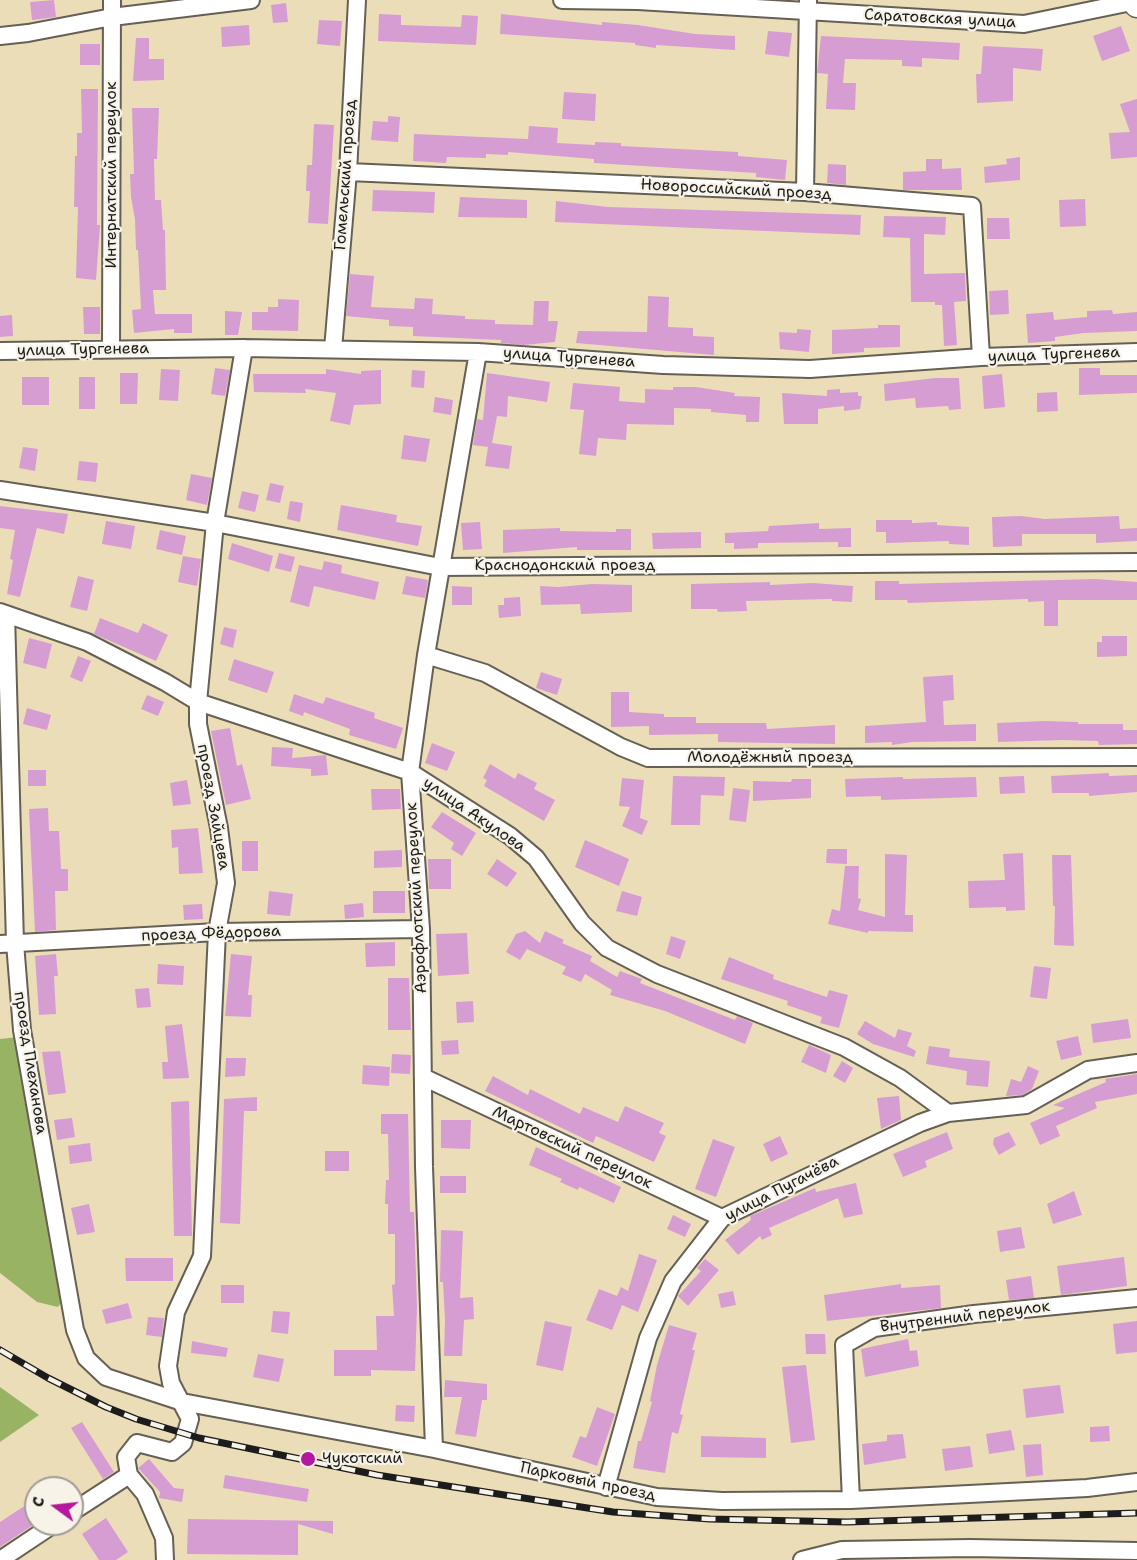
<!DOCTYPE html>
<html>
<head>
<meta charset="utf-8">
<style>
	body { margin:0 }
	#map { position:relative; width:1137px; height:1560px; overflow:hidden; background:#ecddb9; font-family:"Shantell Sans",sans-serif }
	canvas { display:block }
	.north { position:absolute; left:24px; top:1476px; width:60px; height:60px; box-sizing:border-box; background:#f7f3e8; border:2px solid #9f9d96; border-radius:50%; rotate:285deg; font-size:16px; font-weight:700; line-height:24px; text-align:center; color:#1c1c1c }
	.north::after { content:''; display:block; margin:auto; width:21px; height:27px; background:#b5179e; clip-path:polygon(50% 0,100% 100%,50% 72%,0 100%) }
</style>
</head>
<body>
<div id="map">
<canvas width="1137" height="1560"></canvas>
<div class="north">С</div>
</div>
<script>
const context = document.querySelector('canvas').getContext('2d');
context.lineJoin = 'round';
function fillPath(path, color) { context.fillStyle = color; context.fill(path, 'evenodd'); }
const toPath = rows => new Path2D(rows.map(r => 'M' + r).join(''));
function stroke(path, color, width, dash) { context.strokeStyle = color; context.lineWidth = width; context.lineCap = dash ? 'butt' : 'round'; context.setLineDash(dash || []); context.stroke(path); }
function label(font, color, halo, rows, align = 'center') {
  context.font = font + ' "Shantell Sans",sans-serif'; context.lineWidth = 4.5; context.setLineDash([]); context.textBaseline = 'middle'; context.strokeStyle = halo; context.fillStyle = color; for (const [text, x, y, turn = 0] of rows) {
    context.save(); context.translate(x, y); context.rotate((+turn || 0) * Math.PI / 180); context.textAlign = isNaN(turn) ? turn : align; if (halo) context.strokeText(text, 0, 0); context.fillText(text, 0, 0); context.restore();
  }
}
fillPath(toPath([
	[18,1037,65,1297,58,1307,37,1302,0,1273,0,1039],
	[0,1387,39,1415,0,1442]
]), '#99b365');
fillPath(toPath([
	[54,0,56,17,32,20,30,2],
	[286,3,288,22,273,23,271,5],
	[379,14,401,15,401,25,461,27,462,15,478,16,476,45,378,41],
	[501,14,602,25,602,22,638,25,695,34,735,36,735,50,656,45,656,48,635,45,635,43,500,34],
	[319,20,342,21,340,46,317,44],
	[249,25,250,45,222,47,221,27],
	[1121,26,1130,51,1102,61,1093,36],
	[768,31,792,33,789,57,765,54],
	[821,36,960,43,959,60,922,58,922,67,902,66,902,60,845,59,843,83,856,83,855,110,826,109,828,74,817,73],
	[136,38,149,38,149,59,164,59,164,80,133,81],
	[80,44,100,44,100,65,80,65],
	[983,46,1043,49,1041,71,1013,68,1013,101,977,103,976,74,981,74],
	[81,89,98,89,97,225,100,225,96,280,76,278,78,207,74,207,75,156,77,156,77,133,82,133],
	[564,92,596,94,595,121,562,119],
	[1137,99,1137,157,1111,159,1109,133,1130,132,1120,104],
	[132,108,159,108,157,159,154,159,155,200,161,200,163,230,165,230,166,290,153,290,155,314,192,314,192,333,174,333,174,329,134,333,132,310,141,309,138,250,136,250,135,219,131,197,130,174,134,174],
	[388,116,400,117,398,142,371,140,373,121,388,122],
	[314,124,334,125,328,224,308,223,310,191,306,191,307,165,312,165],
	[529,126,558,128,557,143,595,145,595,142,621,143,621,146,738,152,738,156,787,160,785,180,756,177,756,173,594,163,594,159,508,152,508,155,486,154,486,158,447,157,446,163,413,161,414,134,528,139],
	[1020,157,1020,180,985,183,984,167,1007,164,1006,159],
	[926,159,942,159,942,169,961,168,962,190,903,190,903,172,926,171],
	[828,164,846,165,846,185,827,183],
	[373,190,435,192,434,213,372,211],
	[460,197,527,200,527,218,458,217],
	[1085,199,1086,226,1060,227,1059,200],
	[556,201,608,207,861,215,860,235,555,222],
	[884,216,946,217,945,235,924,234,924,274,965,273,966,301,954,302,957,345,944,346,942,305,935,305,935,302,911,302,910,238,883,237],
	[987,218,1009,218,1010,239,987,239],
	[350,274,374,276,371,307,414,309,415,298,433,299,432,314,465,316,465,319,495,320,495,324,533,325,534,301,549,301,548,321,558,321,555,342,523,345,501,343,501,340,413,336,413,327,389,326,389,320,346,316],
	[1008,290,1009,314,990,315,989,291],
	[648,296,669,297,668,327,693,328,693,336,714,337,714,355,576,343,578,331,647,332],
	[278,299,299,300,298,331,252,330,252,312,268,312,268,307,278,307],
	[83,307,100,307,100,334,84,334],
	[1112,310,1113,314,1137,312,1137,331,1084,333,1055,337,1055,341,1028,343,1026,314,1053,312,1054,320,1087,317,1087,311],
	[225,311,242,312,238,335,225,335],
	[12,315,13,336,0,337,0,316],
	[878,325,900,325,900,347,864,348,864,352,832,354,832,330,878,328],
	[797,329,811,330,809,352,780,349,779,332,797,333],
	[215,368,230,370,225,396,211,394],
	[1079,368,1100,368,1100,375,1137,375,1137,393,1079,395],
	[161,369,180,370,178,401,159,400],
	[326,369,361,374,361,371,381,370,381,404,354,405,350,425,330,421,336,393,305,389,306,393,254,392,253,374,326,374],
	[412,370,425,371,424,388,411,387],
	[120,373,138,373,137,404,120,404],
	[487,373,550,382,547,402,508,396,507,417,497,416,492,443,512,446,509,469,485,466,488,447,473,445,477,419,483,420],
	[1002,374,1005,407,984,409,982,376],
	[22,377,49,377,49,405,22,405],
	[79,377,95,377,95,409,79,409],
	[935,378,959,378,961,409,949,410,948,406,916,408,915,398,885,401,884,384],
	[573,383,620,387,619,401,645,403,645,389,673,390,673,387,696,387,735,393,734,396,760,397,759,422,746,422,746,415,711,412,711,409,674,408,674,425,627,424,626,440,598,438,596,456,579,454,584,410,570,409],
	[840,389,840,393,858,392,858,396,862,396,860,409,844,411,844,406,818,409,818,424,784,424,782,393,827,396,827,390],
	[1057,392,1058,411,1037,412,1037,393],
	[435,397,453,400,451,415,433,412],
	[404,435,430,439,426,462,401,459],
	[23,447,38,449,35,471,19,468],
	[79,461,98,463,96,482,77,480],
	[191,474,212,478,207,505,186,500],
	[270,483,284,486,280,503,266,500],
	[242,491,259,495,255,512,238,508],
	[290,501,303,503,300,522,287,519],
	[341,505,397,515,396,522,422,526,418,546,337,530],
	[0,506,68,514,64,534,37,528,20,597,7,594,13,560,10,559,15,530,0,528],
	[1021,516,1045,519,1119,516,1120,529,1137,528,1137,541,1096,543,1096,534,1022,534,1022,546,993,547,992,517],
	[876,520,912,520,912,523,937,522,937,525,969,527,969,545,949,544,949,541,886,543,886,532,876,532],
	[106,521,135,526,131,549,102,544],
	[480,522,482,549,463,550,461,523],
	[819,523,819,529,851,528,851,547,838,547,838,542,758,543,758,548,734,549,734,543,725,543,725,533,768,531,769,526],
	[560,528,560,531,616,532,616,529,631,529,631,550,577,550,577,547,503,553,503,530],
	[160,530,186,536,182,555,156,549],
	[701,532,701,548,653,549,652,533],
	[232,543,273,556,269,572,228,559],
	[279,553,295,557,291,572,275,568],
	[183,556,201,559,197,586,178,582],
	[324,561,342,565,341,573,379,582,375,600,314,586,309,607,290,602,299,565,322,570],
	[78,576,94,580,87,611,70,607],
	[406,576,428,580,425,598,402,594],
	[1096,579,1137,582,1137,600,1058,600,1058,626,1044,626,1044,601,1028,602,1028,599,908,603,907,600,875,600,875,581,899,581,899,584],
	[770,582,770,585,813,583,853,586,852,602,832,601,832,599,746,601,747,611,718,612,717,609,691,609,691,584],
	[592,584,632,585,632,612,581,614,580,604,541,605,540,586,558,587],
	[452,586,472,587,472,605,452,605],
	[520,597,521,616,499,618,498,605,504,605,504,598],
	[100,618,138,633,143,623,168,635,156,661,94,634],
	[224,627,237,630,233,648,220,644],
	[1102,636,1127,636,1127,656,1097,657,1097,642,1102,642],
	[29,638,52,644,46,669,23,663],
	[78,656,91,661,82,682,70,677],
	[234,659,274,672,267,693,228,680],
	[541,672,562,679,557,695,536,688],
	[953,675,954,700,943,701,944,725,976,724,976,741,912,742,892,745,892,742,865,743,865,726,926,722,923,677],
	[611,692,629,692,629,712,664,714,664,717,696,717,696,723,766,723,767,729,835,725,835,744,718,742,718,734,649,735,649,726,611,727],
	[294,694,323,704,326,697,375,713,374,718,403,728,396,749,349,735,350,729,304,712,303,716,289,711],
	[147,695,164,702,158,716,141,709],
	[27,708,51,715,47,730,23,724],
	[1044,721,1078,722,1078,724,1123,724,1123,730,1137,730,1137,744,1099,745,1098,741,1063,740,998,742,997,723],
	[230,728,237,766,242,764,251,799,226,805,211,731],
	[432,743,455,752,447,771,425,763],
	[272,747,293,748,292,758,326,755,328,775,311,776,311,769,271,766],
	[490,764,515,779,518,773,537,783,534,789,555,800,544,821,484,786,487,780,483,778],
	[28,770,46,770,46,786,28,786],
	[1109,773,1109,776,1137,775,1137,792,1089,796,1089,793,1052,793,1051,776],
	[673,776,725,777,724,796,701,795,700,825,671,825],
	[1024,776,1025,793,1000,794,999,777],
	[903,777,903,779,976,777,977,797,881,800,881,796,846,797,845,779],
	[622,778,644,780,640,818,648,821,642,835,622,826,630,807,619,806],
	[792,779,811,779,811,798,753,801,753,781,791,782],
	[187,780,191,804,173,806,170,783],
	[733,788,750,790,746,822,729,820],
	[371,789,400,789,401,809,372,810],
	[48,808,49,831,59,831,61,869,68,869,68,891,55,891,56,930,35,932,29,809],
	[442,812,476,833,462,856,451,849,454,843,431,827],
	[198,828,203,873,179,874,178,847,172,848,171,830],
	[585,840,629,859,619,886,575,867],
	[242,841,258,841,258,871,242,871],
	[827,849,847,849,847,864,826,863],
	[402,850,402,867,374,868,374,851],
	[1023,853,1025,910,1006,911,1006,907,969,908,968,881,1005,880,1003,854],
	[885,854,907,855,905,915,913,915,913,932,868,931,868,933,828,924,832,909,840,911,845,866,859,866,858,898,861,899,858,910,885,917],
	[1052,855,1071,855,1074,946,1054,945,1055,906,1053,906],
	[428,859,451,859,451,889,429,889],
	[497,859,517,873,507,887,487,874],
	[269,891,293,894,290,916,267,914],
	[373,891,405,891,405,913,373,913],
	[622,891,642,897,637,916,616,911],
	[363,903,364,917,345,919,344,905],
	[202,904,203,919,184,920,183,905],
	[525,931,540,943,545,931,564,940,562,943,592,956,590,961,617,977,620,971,642,979,640,983,735,1020,737,1016,753,1023,745,1044,665,1011,610,995,612,990,585,974,581,982,562,974,566,967,527,949,520,960,506,952,516,934],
	[467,933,469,974,438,976,436,934],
	[671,936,686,941,680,959,666,954],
	[395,942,395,966,366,967,365,943],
	[56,954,58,976,54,976,56,1014,39,1015,35,956],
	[231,954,252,956,248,995,252,995,251,1017,225,1016],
	[729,957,774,975,773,979,827,997,829,990,848,995,839,1028,820,1023,822,1017,787,1005,788,1001,721,979],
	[158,964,184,966,183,985,157,984],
	[1034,966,1051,968,1047,999,1030,997],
	[388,978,409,978,411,1030,388,1030],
	[149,988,151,1007,137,1008,135,989],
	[473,1001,474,1022,457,1023,456,1002],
	[1128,1019,1131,1038,1093,1043,1091,1024],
	[865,1021,895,1038,898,1029,912,1033,907,1046,916,1051,914,1057,873,1044,857,1034],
	[182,1024,189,1078,163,1079,162,1062,168,1062,165,1026],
	[1078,1036,1082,1055,1061,1060,1056,1041],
	[458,1040,459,1054,442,1055,441,1041],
	[809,1045,831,1055,826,1073,801,1062],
	[929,1046,950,1049,949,1057,990,1061,988,1087,966,1085,967,1071,926,1064],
	[60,1051,66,1093,48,1095,42,1052],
	[392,1054,411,1055,410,1074,391,1073],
	[226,1058,246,1058,245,1076,225,1077],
	[842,1061,853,1068,845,1083,833,1076],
	[363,1065,390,1067,389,1086,362,1084],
	[1028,1066,1039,1071,1032,1089,1023,1095,1006,1096,1011,1079,1021,1082],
	[1137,1074,1137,1094,1095,1102,1097,1108,1056,1126,1060,1136,1040,1145,1030,1123,1065,1108,1053,1105,1106,1082,1105,1079],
	[493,1076,528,1095,530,1089,580,1114,583,1107,618,1122,625,1106,664,1123,659,1133,666,1136,654,1162,596,1136,593,1143,485,1091],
	[899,1096,901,1120,881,1129,877,1098],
	[257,1097,257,1111,244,1111,240,1224,220,1223,224,1099],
	[189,1101,192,1236,174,1236,171,1102],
	[381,1114,408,1114,410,1212,414,1212,417,1307,415,1371,371,1370,371,1376,334,1376,334,1350,377,1350,376,1316,394,1316,392,1285,395,1284,395,1234,388,1234,388,1204,385,1204,386,1180,389,1180,388,1134,381,1134],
	[72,1118,75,1137,57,1140,54,1120],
	[441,1120,471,1120,470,1149,441,1148],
	[947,1132,953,1149,925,1161,927,1167,903,1177,893,1154],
	[1009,1132,1016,1145,999,1155,993,1144,994,1138],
	[780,1136,788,1154,771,1162,763,1144],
	[713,1139,735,1147,716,1197,695,1189],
	[90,1143,92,1161,70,1164,68,1146],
	[536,1147,621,1187,614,1203,579,1187,578,1190,560,1182,562,1179,529,1165],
	[325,1151,349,1151,349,1171,325,1171],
	[440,1176,466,1176,466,1193,440,1193],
	[856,1183,863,1214,844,1218,838,1198,769,1228,772,1235,762,1240,760,1236,738,1255,725,1240,751,1220,750,1216,762,1211,815,1188,816,1192],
	[1074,1191,1082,1215,1053,1224,1047,1204],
	[89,1204,95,1232,77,1235,71,1208],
	[673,1215,691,1224,685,1237,667,1229],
	[1021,1227,1025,1248,1000,1252,997,1231],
	[441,1230,463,1231,460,1298,473,1297,474,1319,464,1320,462,1356,444,1356,445,1320,443,1282,440,1282],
	[639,1254,657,1260,638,1312,622,1305,612,1330,586,1320,599,1289,617,1296,621,1287,628,1291],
	[1124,1257,1127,1286,1061,1295,1057,1266],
	[125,1258,173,1258,173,1281,126,1281],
	[705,1259,719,1270,688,1306,678,1296,701,1271,697,1268],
	[1031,1276,1034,1298,1009,1300,1006,1280],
	[901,1284,901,1288,940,1285,941,1308,827,1321,824,1295],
	[221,1285,244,1285,244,1303,221,1303],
	[733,1291,736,1305,721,1308,718,1294],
	[128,1303,132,1318,106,1324,102,1310],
	[273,1311,290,1312,288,1334,271,1332],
	[148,1317,164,1318,162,1337,146,1335],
	[545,1321,572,1327,563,1371,536,1365],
	[1137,1321,1137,1352,1116,1354,1113,1324],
	[669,1325,697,1333,692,1350,695,1350,680,1414,683,1415,678,1434,672,1432,665,1473,633,1468,638,1441,641,1441,652,1402,650,1401,657,1365],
	[805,1334,825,1334,826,1354,806,1354],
	[908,1339,910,1351,917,1350,919,1366,865,1377,861,1349],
	[192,1341,228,1348,226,1357,191,1353],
	[258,1354,284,1359,279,1382,253,1377],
	[806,1365,815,1440,791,1443,782,1367],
	[445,1380,487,1384,487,1400,482,1400,476,1437,455,1434,462,1397,444,1397],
	[1060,1385,1064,1413,1026,1418,1023,1389],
	[396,1405,415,1406,414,1422,395,1421],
	[597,1407,615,1414,597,1466,572,1457,580,1436,586,1438],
	[82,1422,114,1472,103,1479,71,1428],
	[1109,1426,1110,1441,1090,1442,1090,1427],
	[1011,1430,1015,1450,989,1454,986,1434],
	[903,1434,906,1458,864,1465,862,1444,887,1441,887,1435],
	[701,1436,766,1438,766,1458,701,1457],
	[1041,1444,1043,1475,1026,1477,1023,1445],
	[970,1446,973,1467,945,1471,942,1449],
	[149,1459,174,1488,184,1489,182,1502,159,1498,160,1492,138,1468],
	[225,1475,309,1489,307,1502,223,1488],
	[29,1503,36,1513,36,1523,0,1547,0,1522],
	[106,1518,128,1552,116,1560,99,1560,82,1534],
	[188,1519,333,1521,333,1534,298,1524,298,1555,187,1554]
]), '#d69dd3');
const street = toPath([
	[562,0,638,1,1024,24,1136,1],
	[0,36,28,33,112,17,251,0],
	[348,172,805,192,972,206,981,357],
	[805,192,808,0],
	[111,349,112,0],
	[333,349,348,172,357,0],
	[0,351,244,348,478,352,663,365,810,369,981,357,1137,352],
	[0,490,215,523,440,567,1137,562],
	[0,612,87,642,165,682,198,702,410,772,510,836,536,858,582,923,607,948,657,974,844,1047,900,1078,948,1113],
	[6,614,15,943,22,1030,75,1330,86,1358,106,1377,182,1402,434,1449,657,1497,722,1501,851,1500,1087,1488,1137,1482],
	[426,655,485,673,621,747,648,758,1137,757],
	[0,944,217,932,421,929],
	[423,1077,722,1218],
	[434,1449,424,1167,421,929,410,772,426,655,478,352],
	[129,1475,126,1457,137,1443,172,1452,183,1443,190,1419,171,1383,168,1366,176,1312,202,1256,217,932,226,883,219,828,198,724,198,702,215,523,244,348],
	[606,1487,648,1338,673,1281,722,1218,920,1123,948,1113,1026,1105,1088,1070,1137,1063],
	[851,1500,844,1345,874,1328,974,1314,1137,1298],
	[72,1512,129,1475,145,1494,164,1538,165,1560],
	[0,1560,54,1524],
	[802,1560,842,1550,970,1548,1137,1551]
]);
const secondary = toPath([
	[1135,0,1137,5]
]);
stroke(street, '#656053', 20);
stroke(secondary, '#656053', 27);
stroke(street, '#fff', 16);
stroke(secondary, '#fff', 24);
const rail = toPath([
	[0,1350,48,1378,106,1407,136,1419,199,1438,377,1475,613,1512,710,1519,847,1522,1137,1513]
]);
stroke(rail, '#1c1c1c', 7);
stroke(rail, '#f7f3e8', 4.5, [14]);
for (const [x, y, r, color] of [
	[308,1459,8,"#b5179e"]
]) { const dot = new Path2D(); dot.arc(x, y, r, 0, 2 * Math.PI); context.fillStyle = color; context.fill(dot); stroke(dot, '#f7f3e8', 2); }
label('16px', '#1c1c1c', '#f7f3e8', [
	["Саратовская улица",940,19,3],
	["Интернатский переулок",112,175,-90],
	["Гомельский проезд",346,175,-86],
	["Новороссийский проезд",736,190,3],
	["улица Тургенева",83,350,-1],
	["улица Тургенева",1054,355,-2],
	["улица Тургенева",569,358,4],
	["Краснодонский проезд",565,566],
	["Молодёжный проезд",770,758],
	["проезд Зайцева",213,807,80],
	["улица Акулова",474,815,34],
	["Аэрофлотский переулок",417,898,-93],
	["проезд Фёдорова",211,934,-2],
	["проезд Плеханова",30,1063,81],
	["Мартовский переулок",572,1148,25],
	["улица Пугачёва",782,1189,-27],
	["Внутренний переулок",965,1317,-7],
	["Парковый проезд",588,1482,12]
]);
label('16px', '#1c1c1c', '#f7f3e8', [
	["Чукотский",322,1459]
], 'left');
</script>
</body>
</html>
